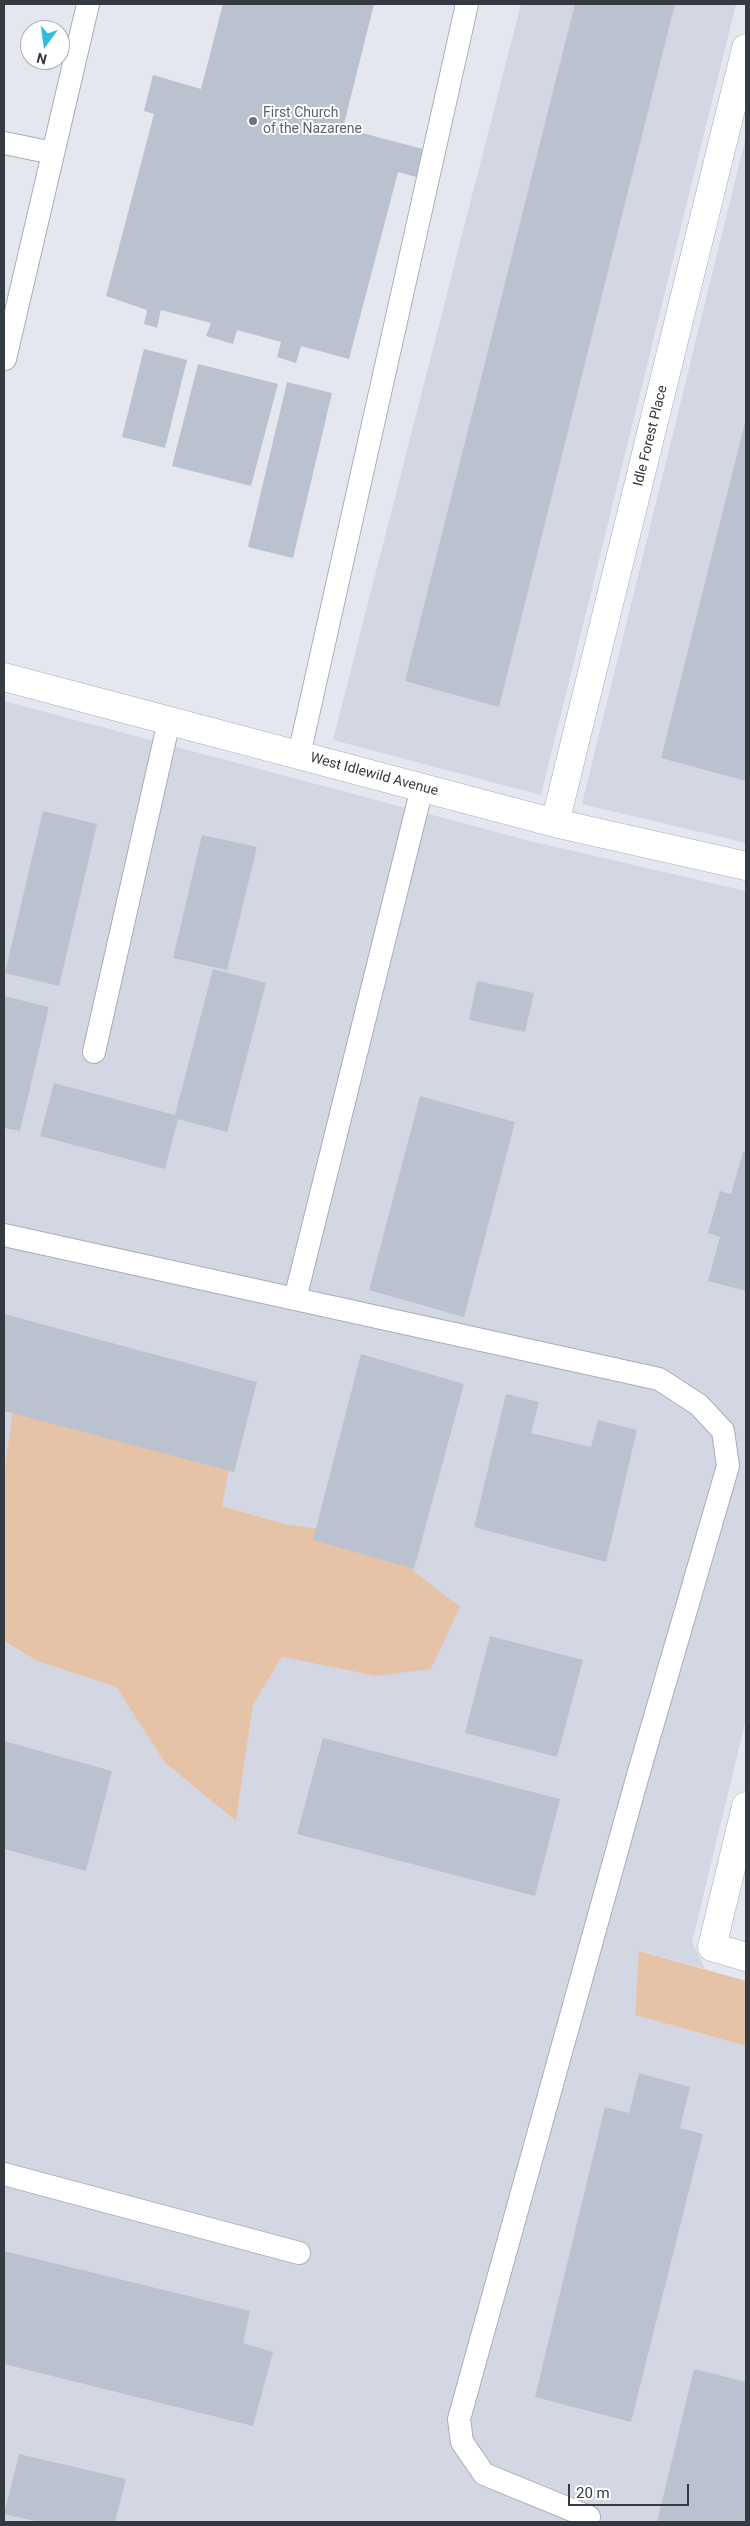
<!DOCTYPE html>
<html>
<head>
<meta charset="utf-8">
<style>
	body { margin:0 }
	#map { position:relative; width:750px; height:2526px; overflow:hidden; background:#e4e7ef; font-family:Roboto,sans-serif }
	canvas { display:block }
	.frame { position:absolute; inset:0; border:5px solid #353941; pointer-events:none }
	.north { position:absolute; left:20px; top:20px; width:50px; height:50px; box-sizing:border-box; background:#fff; border:1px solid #aeb0b3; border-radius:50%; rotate:194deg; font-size:14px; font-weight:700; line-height:20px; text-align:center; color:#353941 }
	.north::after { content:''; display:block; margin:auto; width:18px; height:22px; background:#2cbddf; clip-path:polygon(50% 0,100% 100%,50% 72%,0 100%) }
	.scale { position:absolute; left:568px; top:2484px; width:121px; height:22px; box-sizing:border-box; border:2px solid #353941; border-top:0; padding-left:6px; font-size:15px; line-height:18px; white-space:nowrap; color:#353941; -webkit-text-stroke:4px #fff; paint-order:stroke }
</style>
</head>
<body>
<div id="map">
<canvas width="750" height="2526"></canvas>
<div class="frame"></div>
<div class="north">N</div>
<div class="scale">20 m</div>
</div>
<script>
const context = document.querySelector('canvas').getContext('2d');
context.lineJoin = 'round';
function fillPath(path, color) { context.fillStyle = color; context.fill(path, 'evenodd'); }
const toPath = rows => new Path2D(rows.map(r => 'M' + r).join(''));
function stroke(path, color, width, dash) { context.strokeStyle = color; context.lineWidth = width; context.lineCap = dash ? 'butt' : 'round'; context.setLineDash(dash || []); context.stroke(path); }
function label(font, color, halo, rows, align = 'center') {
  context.font = font + ' Roboto,sans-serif'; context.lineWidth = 4; context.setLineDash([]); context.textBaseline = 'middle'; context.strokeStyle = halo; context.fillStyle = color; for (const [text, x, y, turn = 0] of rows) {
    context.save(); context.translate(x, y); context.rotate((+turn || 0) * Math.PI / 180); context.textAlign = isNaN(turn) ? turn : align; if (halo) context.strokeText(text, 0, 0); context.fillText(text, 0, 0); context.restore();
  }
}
fillPath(toPath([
	[521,4,736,4,541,795,333,740],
	[746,136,746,843,582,804],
	[4,701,530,841,746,891,746,1719,692,1942,705,1969,640,1951,635,2015,746,2046,746,2522,4,2522,4,1641,37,1661,116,1687,165,1763,236,1821,253,1705,282,1657,376,1676,285,1524,222,1506,5,1469,4,1475]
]), '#d3d7e3');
fillPath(toPath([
	[15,1396,233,1447,222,1506,285,1524,370,1537,460,1607,431,1669,376,1676,282,1657,253,1705,236,1821,165,1763,116,1687,37,1661,4,1641,4,1475],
	[639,1951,746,1981,746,2046,635,2015]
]), '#e6c3a6');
fillPath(toPath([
	[223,4,374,4,343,128,442,154,434,182,398,172,349,359,301,346,296,363,277,357,281,342,237,330,233,344,206,336,211,323,161,310,157,328,144,324,147,310,106,296,154,114,144,111,153,75,201,89],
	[575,4,675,4,499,707,405,681],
	[144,349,187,360,165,448,122,437],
	[198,364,278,384,251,486,172,466],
	[287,382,332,393,293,558,248,547],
	[746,418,746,781,661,758],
	[43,811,97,824,59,986,5,973],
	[202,835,257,847,227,970,173,958],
	[213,969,266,983,227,1132,178,1119,165,1169,40,1136,54,1083,175,1115],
	[477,981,534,993,525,1032,469,1020],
	[4,996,49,1007,20,1131,4,1128],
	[420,1096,515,1122,464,1317,369,1290],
	[743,1152,746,1153,746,1291,708,1281,720,1237,708,1233,720,1191,731,1194],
	[4,1314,257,1382,234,1472,4,1411],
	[361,1354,464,1384,414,1569,313,1540],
	[506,1394,539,1402,531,1433,591,1447,598,1420,637,1430,606,1562,474,1527],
	[490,1636,583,1660,557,1757,465,1733],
	[323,1738,560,1799,535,1896,297,1834],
	[4,1741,112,1771,86,1871,4,1849],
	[639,2073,690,2087,680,2128,703,2134,631,2422,535,2397,605,2107,629,2113],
	[4,2251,250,2311,243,2343,273,2352,253,2426,4,2364],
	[694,2369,746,2382,746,2522,657,2522],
	[19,2454,126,2479,115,2522,40,2522,4,2514]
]), '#bbc2cf');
const service = toPath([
	[4,143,53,153],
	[5,359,88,4],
	[299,755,467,4],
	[94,1052,169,721],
	[4,1235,659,1379,699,1405,723,1431,728,1466,638,1775,459,2419,462,2442,484,2474,589,2517,587,2522],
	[295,1299,422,788],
	[4,2174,299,2253]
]);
const minor = toPath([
	[4,677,555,823,746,866],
	[555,823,746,48],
	[746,1806,712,1947,746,1957]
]);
stroke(service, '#a8adb9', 24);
stroke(minor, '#a8adb9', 29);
stroke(service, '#fff', 22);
stroke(minor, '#fff', 28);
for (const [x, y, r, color] of [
	[253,121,5,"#6b7280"]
]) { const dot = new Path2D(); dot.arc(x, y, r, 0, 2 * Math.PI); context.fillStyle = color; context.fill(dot); stroke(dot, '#fff', 2); }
label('14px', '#5b616d', '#fff', [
	["First Church",263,113],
	["of the Nazarene",263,129]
], 'left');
label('14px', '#353941', '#fff', [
	["Idle Forest Place",651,436,-76],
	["West Idlewild Avenue",374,775,15]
]);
</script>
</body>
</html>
